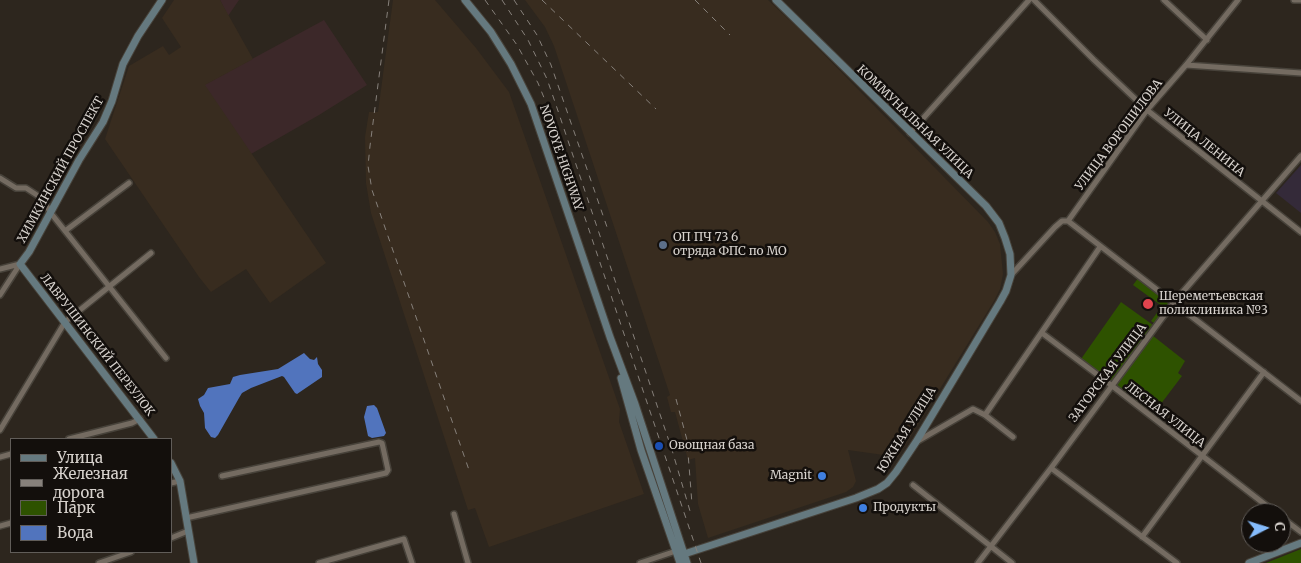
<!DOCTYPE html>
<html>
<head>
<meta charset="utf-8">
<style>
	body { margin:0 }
	#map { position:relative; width:1301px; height:563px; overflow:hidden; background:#2d261e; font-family:Merriweather,serif }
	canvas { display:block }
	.legend { position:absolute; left:10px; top:438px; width:162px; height:115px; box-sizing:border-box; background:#130f0c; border:1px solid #615d59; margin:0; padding:6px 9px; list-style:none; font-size:15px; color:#d7d2cd }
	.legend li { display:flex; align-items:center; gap:10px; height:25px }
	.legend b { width:25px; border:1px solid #615d59 }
	.north { position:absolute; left:1241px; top:503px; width:50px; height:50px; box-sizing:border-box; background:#130f0c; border:1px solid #615d59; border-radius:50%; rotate:85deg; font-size:14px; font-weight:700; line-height:20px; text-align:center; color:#d7d2cd }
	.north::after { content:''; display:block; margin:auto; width:18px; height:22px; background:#85bbfb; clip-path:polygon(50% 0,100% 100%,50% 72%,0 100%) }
</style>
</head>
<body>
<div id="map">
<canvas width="1301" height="563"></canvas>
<ul class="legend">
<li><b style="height:6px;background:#65797f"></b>Улица</li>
<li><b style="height:6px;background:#87817b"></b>Железная дорога</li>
<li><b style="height:14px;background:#2e5200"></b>Парк</li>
<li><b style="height:14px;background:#5174bd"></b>Вода</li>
</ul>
<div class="north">С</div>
</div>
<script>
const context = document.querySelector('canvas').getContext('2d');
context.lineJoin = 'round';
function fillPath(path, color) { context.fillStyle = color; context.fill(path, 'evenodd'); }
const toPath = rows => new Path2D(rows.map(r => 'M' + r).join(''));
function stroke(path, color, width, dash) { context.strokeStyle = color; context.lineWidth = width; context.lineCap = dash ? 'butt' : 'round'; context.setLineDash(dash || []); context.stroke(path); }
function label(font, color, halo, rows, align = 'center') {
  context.font = font + ' Merriweather,serif'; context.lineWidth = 5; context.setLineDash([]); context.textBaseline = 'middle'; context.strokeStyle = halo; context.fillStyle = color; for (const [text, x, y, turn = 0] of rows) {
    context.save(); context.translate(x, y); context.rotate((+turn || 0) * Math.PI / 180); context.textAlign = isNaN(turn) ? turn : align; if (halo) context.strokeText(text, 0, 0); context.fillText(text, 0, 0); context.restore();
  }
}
fillPath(toPath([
	[220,0,239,0,228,16],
	[324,20,367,85,319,115,251,154,204,85]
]), '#3c2829');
fillPath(toPath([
	[174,0,220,0,253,59,205,85,326,263,270,303,246,269,211,292,199,277,105,139,129,66,163,46,169,55,181,47,162,18],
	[393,0,435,0,476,48,509,92,620,409,619,422,644,494,489,547,475,508,468,510,371,213,366,183,365,137,369,112,378,112],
	[525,0,768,0,799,29,988,222,995,232,1000,244,1003,274,1000,289,994,301,898,457,848,450,856,481,853,487,846,492,708,538,698,504,695,458,688,460,675,412,671,412,667,397,670,395,554,46,545,27]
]), '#382c1f');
fillPath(toPath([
	[1301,165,1301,213,1276,193]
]), '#342a39');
fillPath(toPath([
	[1139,277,1171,301,1154,323,1151,321,1162,306,1133,285],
	[1121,302,1153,325,1111,382,1081,359],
	[1152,335,1185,361,1178,373,1182,376,1154,413,1114,384],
	[1301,549,1301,563,1266,563]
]), '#2e5200');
fillPath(toPath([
	[304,353,310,359,314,360,317,357,318,364,322,370,322,377,297,394,295,393,284,377,282,376,251,388,242,393,239,398,218,435,215,438,211,437,205,428,204,413,200,406,198,399,204,395,208,388,230,384,233,377,240,375,278,369],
	[374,405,377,408,386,433,384,436,372,438,368,436,364,417,367,406]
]), '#5174bd');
const street = toPath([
	[1034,0,1094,60,1147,110,1301,232],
	[1164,0,1207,40],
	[1294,0,1301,0],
	[1186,65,1301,73],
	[910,133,1029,0],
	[0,178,16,188,26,188,43,199,50,212,166,358],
	[1068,221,1301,401],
	[65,231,129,183],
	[0,269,20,264],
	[1011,275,1055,227,1062,221,1068,221,1147,110,1186,65,1238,0],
	[0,295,20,264],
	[1042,333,1111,385,1276,513],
	[985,415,1100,247],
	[0,430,65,322,151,253],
	[69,439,132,423,140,419],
	[916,442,973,409,985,415,1013,437],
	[0,457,11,454],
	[1051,468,1177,563],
	[171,483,180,481],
	[913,485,1012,563],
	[454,514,468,563],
	[1281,517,1301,532],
	[186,518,386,473,388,470,382,443,379,442,222,476],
	[0,526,11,523],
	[1142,537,1264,372],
	[171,538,188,531],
	[99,563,131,552],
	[319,563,404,539,412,563],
	[640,563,676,551],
	[978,563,1051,468,1174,302,1301,156]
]);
const secondary = toPath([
	[465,0,491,32,511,64,531,104,610,337,635,404,687,563],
	[621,378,641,450,680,563],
	[154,439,20,264,29,252,79,160,103,122,112,101,123,64,138,36,162,0],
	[171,463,180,481,194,563],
	[678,556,856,498,878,489,887,483,896,472,916,442,1000,302,1006,291,1011,275,1010,254,1005,238,999,223,986,206,776,0],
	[1249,563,1301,543]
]);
stroke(street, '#47423a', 8);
stroke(secondary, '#47423a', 9);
stroke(street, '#746b61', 5);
stroke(secondary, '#65797f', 7);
stroke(toPath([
	[389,0,370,146,368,166,372,190,469,470],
	[485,0,517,45,538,83,547,105,701,563],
	[502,0,528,40,547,79,555,102,672,450,690,511],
	[514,0,537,35,551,65,607,227],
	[542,0,656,109],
	[695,0,730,35],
	[676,399,687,440,692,504]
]), '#87817b', 1, [6, 6]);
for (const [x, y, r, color] of [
	[663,245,5,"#5c6f8a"],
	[1148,304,6,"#e0444e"],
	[659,446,5,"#1a4fb4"],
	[822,476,5,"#3f7fe0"],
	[863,508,5,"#3f7fe0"]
]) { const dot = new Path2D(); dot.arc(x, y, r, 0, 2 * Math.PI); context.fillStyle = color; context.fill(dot); stroke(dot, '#130f0c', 2); }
label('12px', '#d7d2cd', '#130f0c', [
	["КОММУНАЛЬНАЯ УЛИЦА",915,122,44],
	["УЛИЦА ВОРОШИЛОВА",1119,135,-53],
	["УЛИЦА ЛЕНИНА",1204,143,39],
	["NOVOYE HIGHWAY",561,158,71],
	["ХИМКИНСКИЙ ПРОСПЕКТ",61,170,-61],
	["ЛАВРУШИНСКИЙ ПЕРЕУЛОК",97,345,52],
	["ЗАГОРСКАЯ УЛИЦА",1108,373,-53],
	["ЛЕСНАЯ УЛИЦА",1165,415,38],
	["ЮЖНАЯ УЛИЦА",907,430,-58]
]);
label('12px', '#d7d2cd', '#130f0c', [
	["ОП ПЧ 73 6",673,238],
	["отряда ФПС по МО",673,252],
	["Шереметьевская",1159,297],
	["поликлиника №3",1159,311],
	["Овощная база",669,446],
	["Magnit",812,476,"right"],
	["Продукты",873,508]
], 'left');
</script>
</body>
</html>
